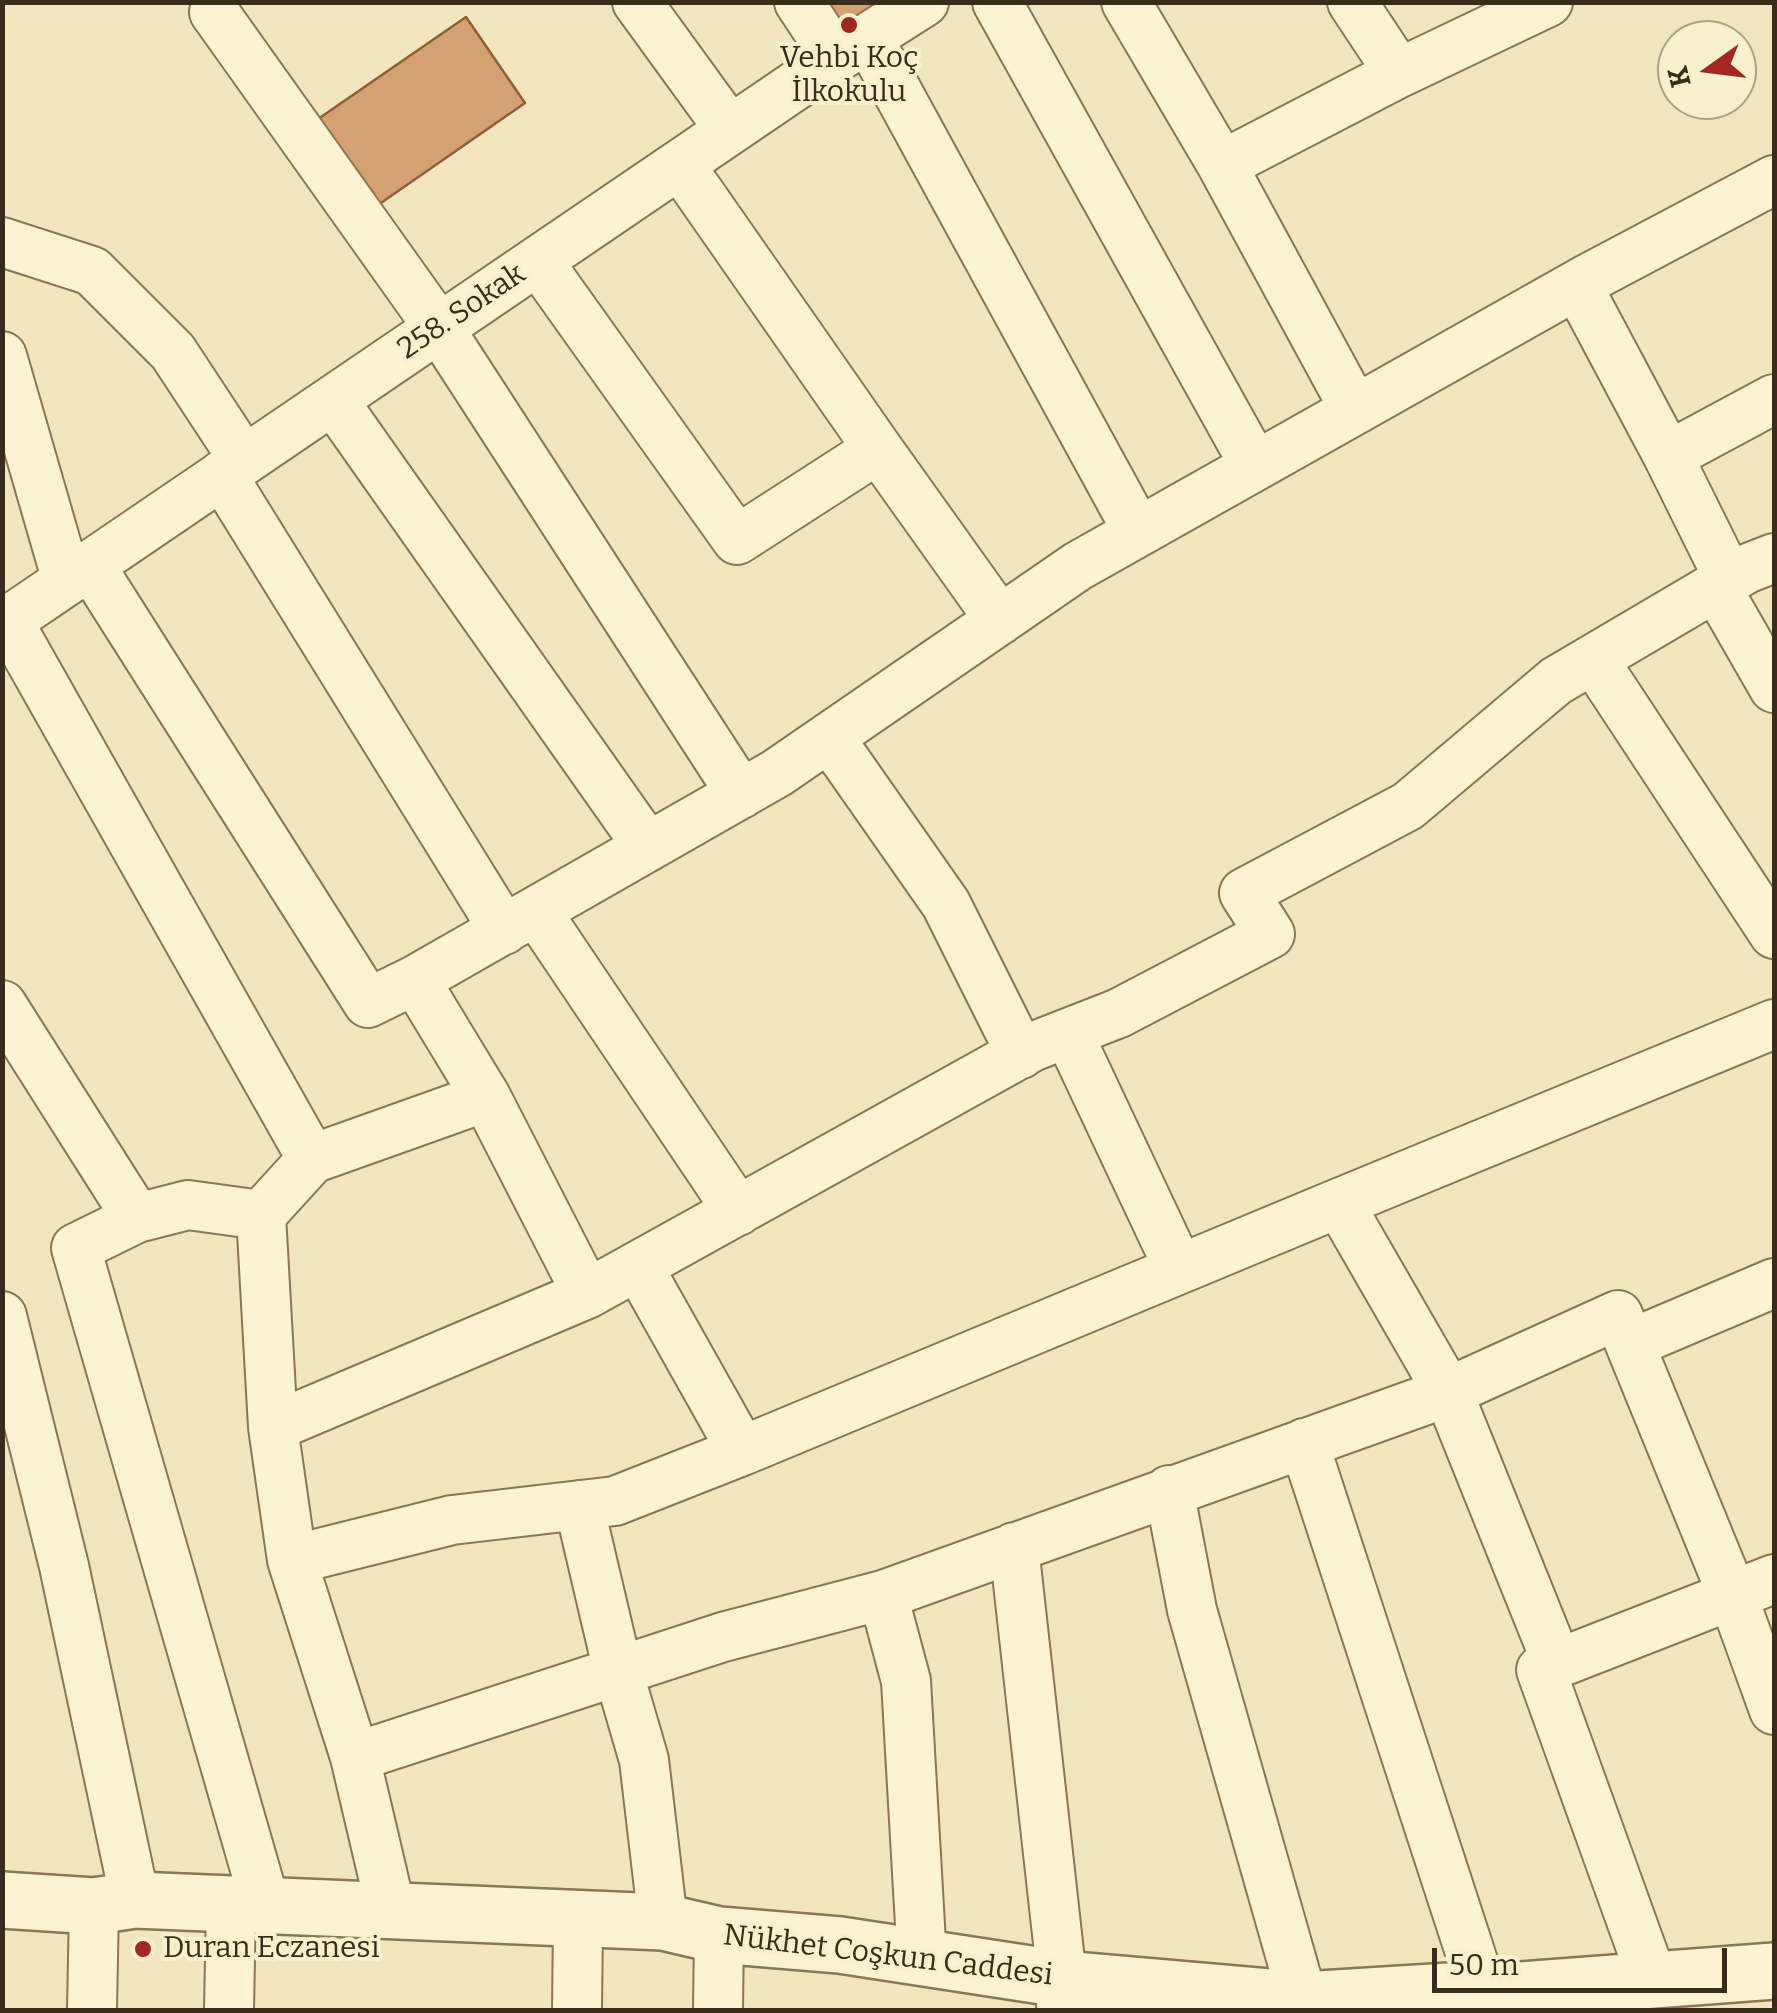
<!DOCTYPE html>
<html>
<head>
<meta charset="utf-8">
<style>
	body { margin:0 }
	#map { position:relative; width:1777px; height:2013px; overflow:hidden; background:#f2e6be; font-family:Bitter,serif }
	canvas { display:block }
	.frame { position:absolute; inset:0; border:5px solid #3a2c1b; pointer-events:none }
	.north { position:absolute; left:1657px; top:20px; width:100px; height:100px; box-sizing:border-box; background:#f9f0ce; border:2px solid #ada286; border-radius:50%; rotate:256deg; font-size:28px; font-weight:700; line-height:40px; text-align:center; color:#3a2c1b }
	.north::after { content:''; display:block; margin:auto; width:35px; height:45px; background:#a1281f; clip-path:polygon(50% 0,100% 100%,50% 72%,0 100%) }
	.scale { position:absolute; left:1432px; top:1948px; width:295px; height:45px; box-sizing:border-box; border:5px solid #3a2c1b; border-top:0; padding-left:12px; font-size:30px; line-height:35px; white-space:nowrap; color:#3a2c1b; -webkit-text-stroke:8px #f9f0ce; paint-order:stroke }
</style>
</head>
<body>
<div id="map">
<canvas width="1777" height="2013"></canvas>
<div class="frame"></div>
<div class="north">K</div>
<div class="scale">50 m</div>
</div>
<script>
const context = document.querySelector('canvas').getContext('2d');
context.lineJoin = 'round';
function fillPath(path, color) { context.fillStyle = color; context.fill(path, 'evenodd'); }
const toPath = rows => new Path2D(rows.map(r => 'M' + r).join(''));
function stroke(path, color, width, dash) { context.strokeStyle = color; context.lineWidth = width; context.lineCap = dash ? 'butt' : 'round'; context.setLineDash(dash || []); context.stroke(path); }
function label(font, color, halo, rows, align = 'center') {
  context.font = font + ' Bitter,serif'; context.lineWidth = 8; context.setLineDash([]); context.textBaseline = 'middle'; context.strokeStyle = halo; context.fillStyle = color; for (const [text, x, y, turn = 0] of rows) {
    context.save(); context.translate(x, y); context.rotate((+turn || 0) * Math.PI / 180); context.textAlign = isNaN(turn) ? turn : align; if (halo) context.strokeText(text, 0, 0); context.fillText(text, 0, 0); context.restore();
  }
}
const building = toPath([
	[821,2,897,2,843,39,821,2],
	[466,17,525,103,378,205,318,119,466,17]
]);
fillPath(building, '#d4a170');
stroke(building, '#8e6038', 2.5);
const minor = toPath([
	[637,2,730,130],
	[799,2,836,58],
	[997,2,1255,466],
	[1126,2,1222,165,1399,73,1352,2],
	[214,12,439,328,741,794],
	[868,38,1138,532],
	[1399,73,1548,2],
	[1222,165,1355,410],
	[2,242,92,271,173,352,244,460],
	[538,261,737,540,878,449,680,165],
	[1577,285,1668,456],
	[2,356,67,581],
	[333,400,648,847],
	[878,449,1000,620],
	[222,475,504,930],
	[90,565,368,1003,415,980],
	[1729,579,1668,456,1774,399],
	[1716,587,1774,688],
	[8,621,312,1159],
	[2,625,836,58,924,2],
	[1593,659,1774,934],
	[829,737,946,904,1021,1054],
	[536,911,738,1211],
	[2,1005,137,1218,76,1248,266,1907],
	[1068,1033,1179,1269],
	[486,1097,415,980,777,773,1078,566,1589,278,1774,180],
	[137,1218,188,1205,261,1215],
	[638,1266,742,1451,1339,1203],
	[2,1316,64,1566,135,1900],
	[1630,1344,1774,1283],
	[273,1427,587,1294,1032,1047,1119,1013,1270,934,1244,893,1408,806,1556,681,1746,569,1774,558],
	[1304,1443,1482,1989],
	[1169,1490,1192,1610,1303,2000],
	[579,1505,618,1671,644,1760,663,1922],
	[1014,1547,1062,1979,1061,2010],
	[292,1560,452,1520,615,1501,742,1451],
	[883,1595,906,1681,922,1960],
	[1557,1663,1448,1392,1618,1315,1732,1594,1774,1710],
	[355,1757,723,1637,883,1595,1448,1392,1339,1203,1774,1024],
	[391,1910,355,1757,292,1560,273,1427,261,1215,312,1159,486,1097,587,1294],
	[1653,1981,1541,1670,1774,1579],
	[92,2010,94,1906],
	[229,2010,231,1906],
	[577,2010,578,1919],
	[718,2010,719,1935]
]);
const tertiary = toPath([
	[2,1900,94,1906,135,1900,663,1922,719,1935,840,1945,1062,1979,1303,2000,1482,1989,1508,1991,1774,1971]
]);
stroke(minor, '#8c7655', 52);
stroke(tertiary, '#8c7655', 60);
stroke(minor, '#fcf3d2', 48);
stroke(tertiary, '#fcf3d2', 55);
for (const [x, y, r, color] of [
	[849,25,10,"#a1281f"],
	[143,1949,10,"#a1281f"]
]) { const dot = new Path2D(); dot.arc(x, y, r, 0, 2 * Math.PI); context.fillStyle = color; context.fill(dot); stroke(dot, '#f9f0ce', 4); }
label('30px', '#3a2c1b', '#f9f0ce', [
	["Vehbi Koç",849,59],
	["İlkokulu",849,93],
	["Duran Eczanesi",163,1949,"left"]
]);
label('30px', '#3a2c1b', '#f9f0ce', [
	["258. Sokak",462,312,-34],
	["Nükhet Coşkun Caddesi",888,1956,7]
]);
</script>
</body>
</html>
